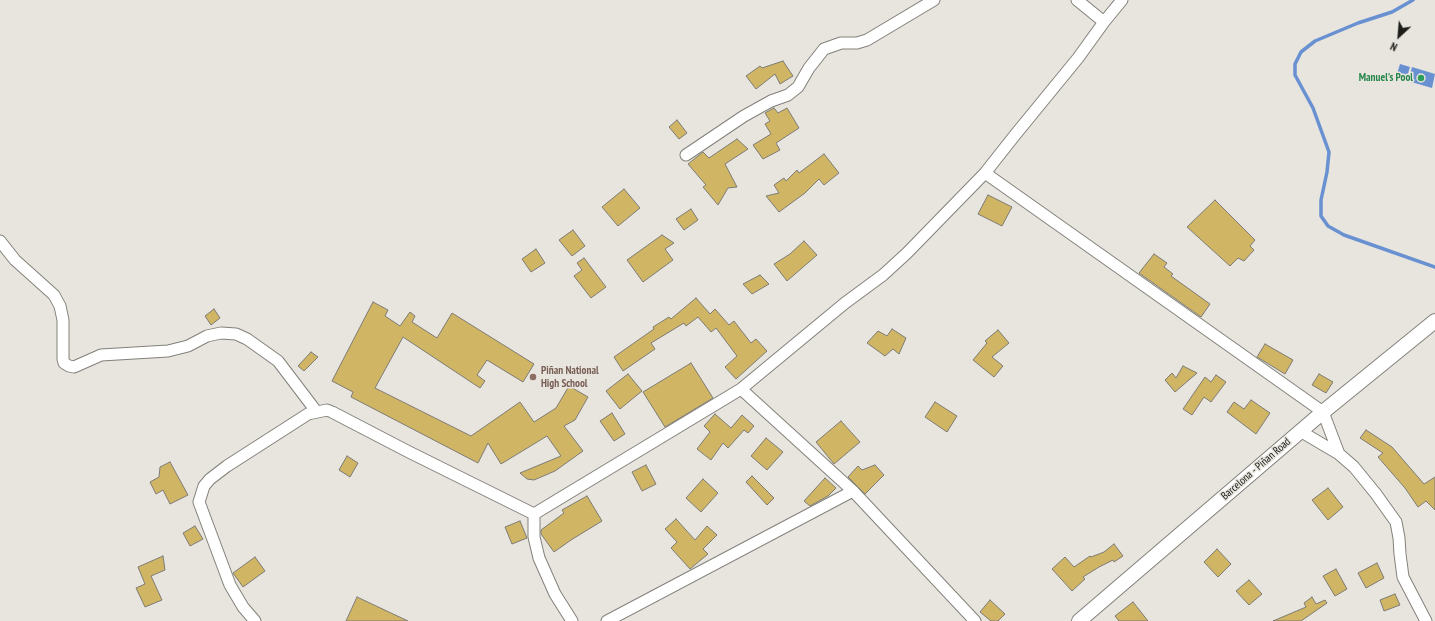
<!DOCTYPE html>
<html>
<head>
<meta charset="utf-8">
<style>
	body { margin:0 }
	#map { position:relative; width:1435px; height:621px; overflow:hidden; background:#e7e5de; font-family:"PT Sans Narrow",sans-serif }
	canvas { display:block }
	.north { position:absolute; left:1379px; top:16px; width:40px; height:40px; -webkit-text-stroke:3px #e7e5de; paint-order:stroke; rotate:206deg; font-size:11px; font-weight:700; line-height:16px; text-align:center; color:#1c1c19 }
	.north::after { content:''; display:block; margin:auto; width:14px; height:18px; background:#1c1c19; clip-path:polygon(50% 0,100% 100%,50% 72%,0 100%) }
</style>
</head>
<body>
<div id="map">
<canvas width="1435" height="621"></canvas>
<div class="north">N</div>
</div>
<script>
const context = document.querySelector('canvas').getContext('2d');
context.lineJoin = 'round';
function fillPath(path, color) { context.fillStyle = color; context.fill(path, 'evenodd'); }
const toPath = rows => new Path2D(rows.map(r => 'M' + r).join(''));
function stroke(path, color, width, dash) { context.strokeStyle = color; context.lineWidth = width; context.lineCap = dash ? 'butt' : 'round'; context.setLineDash(dash || []); context.stroke(path); }
function label(font, color, halo, rows, align = 'center') {
  context.font = font + ' "PT Sans Narrow",sans-serif'; context.lineWidth = 3; context.setLineDash([]); context.textBaseline = 'middle'; context.strokeStyle = halo; context.fillStyle = color; for (const [text, x, y, turn = 0] of rows) {
    context.save(); context.translate(x, y); context.rotate((+turn || 0) * Math.PI / 180); context.textAlign = isNaN(turn) ? turn : align; if (halo) context.strokeText(text, 0, 0); context.fillText(text, 0, 0); context.restore();
  }
}
fillPath(toPath([
	[1400,64,1410,67,1406,80,1396,77],
	[1412,67,1435,74,1432,88,1408,81]
]), '#6991d1');
stroke(toPath([
	[1413,0,1392,12,1358,23,1315,41,1301,52,1295,64,1295,75,1313,108,1329,152,1327,172,1321,200,1321,216,1328,226,1344,235,1435,267]
]), '#6991d1', 3.5);
const building = toPath([
	[783,61,793,76,780,84,775,74,756,89,746,76,760,66,762,68,783,61],
	[774,108,778,113,787,108,799,128,776,143,780,150,763,159,753,145,771,134,765,124,770,121,765,113,774,108],
	[677,120,687,133,679,139,669,127,677,120],
	[737,139,748,149,725,164,737,187,728,188,718,205,703,187,706,185,688,164,703,152,709,158,737,139],
	[824,154,839,173,824,185,819,179,805,193,779,212,766,196,779,193,774,185,784,178,786,181,797,170,799,173,824,154],
	[624,189,640,208,618,226,602,207,624,189],
	[988,195,1012,207,1002,226,978,214,988,195],
	[1215,200,1255,240,1250,246,1254,250,1244,261,1238,258,1230,266,1187,227,1215,200],
	[691,209,698,220,684,230,676,219,691,209],
	[573,230,585,246,572,256,559,240,573,230],
	[662,235,674,243,665,249,673,260,643,282,627,260,662,235],
	[804,241,817,255,787,281,774,264,790,254,804,241],
	[536,249,545,263,531,272,522,259,536,249],
	[1154,254,1167,263,1164,267,1173,274,1171,276,1210,304,1201,317,1139,273,1154,254],
	[584,258,606,287,591,298,574,276,582,270,577,263,584,258],
	[760,275,769,284,752,294,743,284,760,275],
	[696,298,710,314,715,309,729,325,734,321,751,343,756,339,767,351,736,379,725,367,737,356,716,328,711,332,698,317,686,326,684,323,651,343,655,349,623,371,614,357,654,329,653,327,669,317,671,319,696,298],
	[373,302,388,310,385,316,400,326,410,312,415,316,412,322,437,338,452,313,534,364,523,382,487,360,477,375,485,381,480,388,403,337,375,388,471,436,520,402,534,422,556,408,569,386,588,397,575,420,564,426,583,451,555,471,534,480,527,479,520,473,561,456,547,436,501,464,488,443,478,463,351,397,353,392,332,381,373,302],
	[214,309,220,318,211,325,205,316,214,309],
	[892,329,906,338,899,354,893,349,885,356,867,343,878,331,887,336,892,329],
	[998,330,1009,343,992,357,1003,366,994,377,973,360,987,343,985,341,998,330],
	[1265,344,1293,360,1285,374,1257,357,1265,344],
	[311,352,318,357,304,371,298,366,311,352],
	[691,363,713,398,665,427,643,392,691,363],
	[1183,366,1197,373,1175,392,1165,380,1172,373,1176,378,1183,366],
	[628,374,642,391,620,409,606,391,628,374],
	[1319,374,1333,382,1326,393,1312,385,1319,374],
	[1216,375,1226,382,1211,402,1204,397,1192,415,1183,409,1205,377,1211,382,1216,375],
	[1251,400,1270,413,1256,434,1227,412,1234,402,1244,409,1251,400],
	[935,402,957,416,947,432,925,417,935,402],
	[612,413,625,434,614,441,600,421,612,413],
	[715,414,731,428,742,415,754,426,748,433,744,430,728,448,723,443,711,460,697,449,710,432,704,426,715,414],
	[841,421,860,442,834,464,816,442,841,421],
	[1366,430,1392,447,1424,484,1435,477,1435,510,1426,501,1418,507,1405,488,1378,457,1383,453,1360,438,1366,430],
	[766,438,783,452,767,470,751,456,766,438],
	[347,456,358,463,350,477,339,470,347,456],
	[170,462,188,495,170,504,163,490,156,494,150,482,159,477,160,467,170,462],
	[646,465,656,484,642,491,632,472,646,465],
	[875,465,884,475,865,494,848,477,858,466,862,470,875,465],
	[752,476,774,498,767,505,746,482,752,476],
	[825,478,836,488,828,496,810,506,804,501,825,478],
	[703,479,718,493,701,512,686,498,703,479],
	[1328,488,1343,507,1328,520,1312,500,1328,488],
	[587,496,602,521,571,540,554,552,541,534,541,530,564,513,562,510,587,496],
	[676,519,695,540,707,526,717,535,703,549,708,554,690,569,671,548,677,542,665,529,676,519],
	[520,521,527,538,512,544,505,527,520,521],
	[195,526,203,539,190,546,183,533,195,526],
	[1114,544,1123,556,1114,562,1113,560,1099,567,1083,577,1085,579,1072,591,1052,569,1065,557,1074,567,1090,556,1091,557,1104,552,1114,544],
	[1217,549,1231,564,1218,577,1204,562,1217,549],
	[163,556,165,570,151,576,162,600,145,607,136,588,145,584,138,567,163,556],
	[255,557,265,571,243,587,233,573,255,557],
	[1377,563,1384,578,1366,588,1358,573,1377,563],
	[1336,569,1347,589,1335,596,1323,576,1336,569],
	[1249,580,1262,594,1249,605,1236,591,1249,580],
	[1395,594,1400,605,1384,611,1380,600,1395,594],
	[357,597,408,621,346,621,357,597],
	[1312,597,1316,604,1325,600,1327,603,1301,621,1273,621,1306,607,1304,603,1312,597],
	[990,600,1005,614,998,621,991,621,980,612,990,600],
	[1133,602,1148,621,1119,621,1115,616,1133,602]
]);
fillPath(building, '#d0b564');
stroke(building, '#7d7b75', 1);
const minor = toPath([
	[1077,0,1104,22],
	[686,155,744,116,771,101,788,95,798,87,809,68,824,49,841,43,857,43,867,40,934,0],
	[985,173,1323,412,1339,454],
	[0,241,15,260,54,295,60,306,63,320,63,359,64,363,69,366,74,367,101,355,168,351,188,346,207,336,221,333,236,334,247,339,278,361,316,411],
	[741,389,853,491,975,621],
	[1300,431,1339,454,1354,467,1376,494,1396,522,1399,538,1400,554,1403,577,1426,621],
	[534,514,741,389,845,303,883,275,907,253,985,173,1015,135,1078,58,1104,22,1122,0],
	[534,514,534,537,539,558,555,594,572,621],
	[255,621,243,607,230,585,199,502,204,486,210,479,227,466,308,414,327,410,332,412,409,452,534,514],
	[607,621,853,491]
]);
const major = toPath([
	[1079,621,1323,412,1435,321]
]);
stroke(minor, '#83817b', 13);
stroke(major, '#83817b', 16);
stroke(minor, '#fff', 11);
stroke(major, '#fff', 14);
for (const [x, y, r, color] of [
	[1421,78,4,"#2e9e5b"],
	[533,377,4,"#8d6e63"]
]) { const dot = new Path2D(); dot.arc(x, y, r, 0, 2 * Math.PI); context.fillStyle = color; context.fill(dot); stroke(dot, '#e7e5de', 1.5); }
label('bold 11px', '#27864d', '#e7e5de', [
	["Manuel's Pool",1413,78]
], 'right');
label('bold 11px', '#785e54', '#e7e5de', [
	["Piñan National",541,371],
	["High School",541,384]
], 'left');
label('11px', '#1c1c19', '#e7e5de', [
	["Barcelona - Piñan Road",1256,469,-41]
]);
</script>
</body>
</html>
